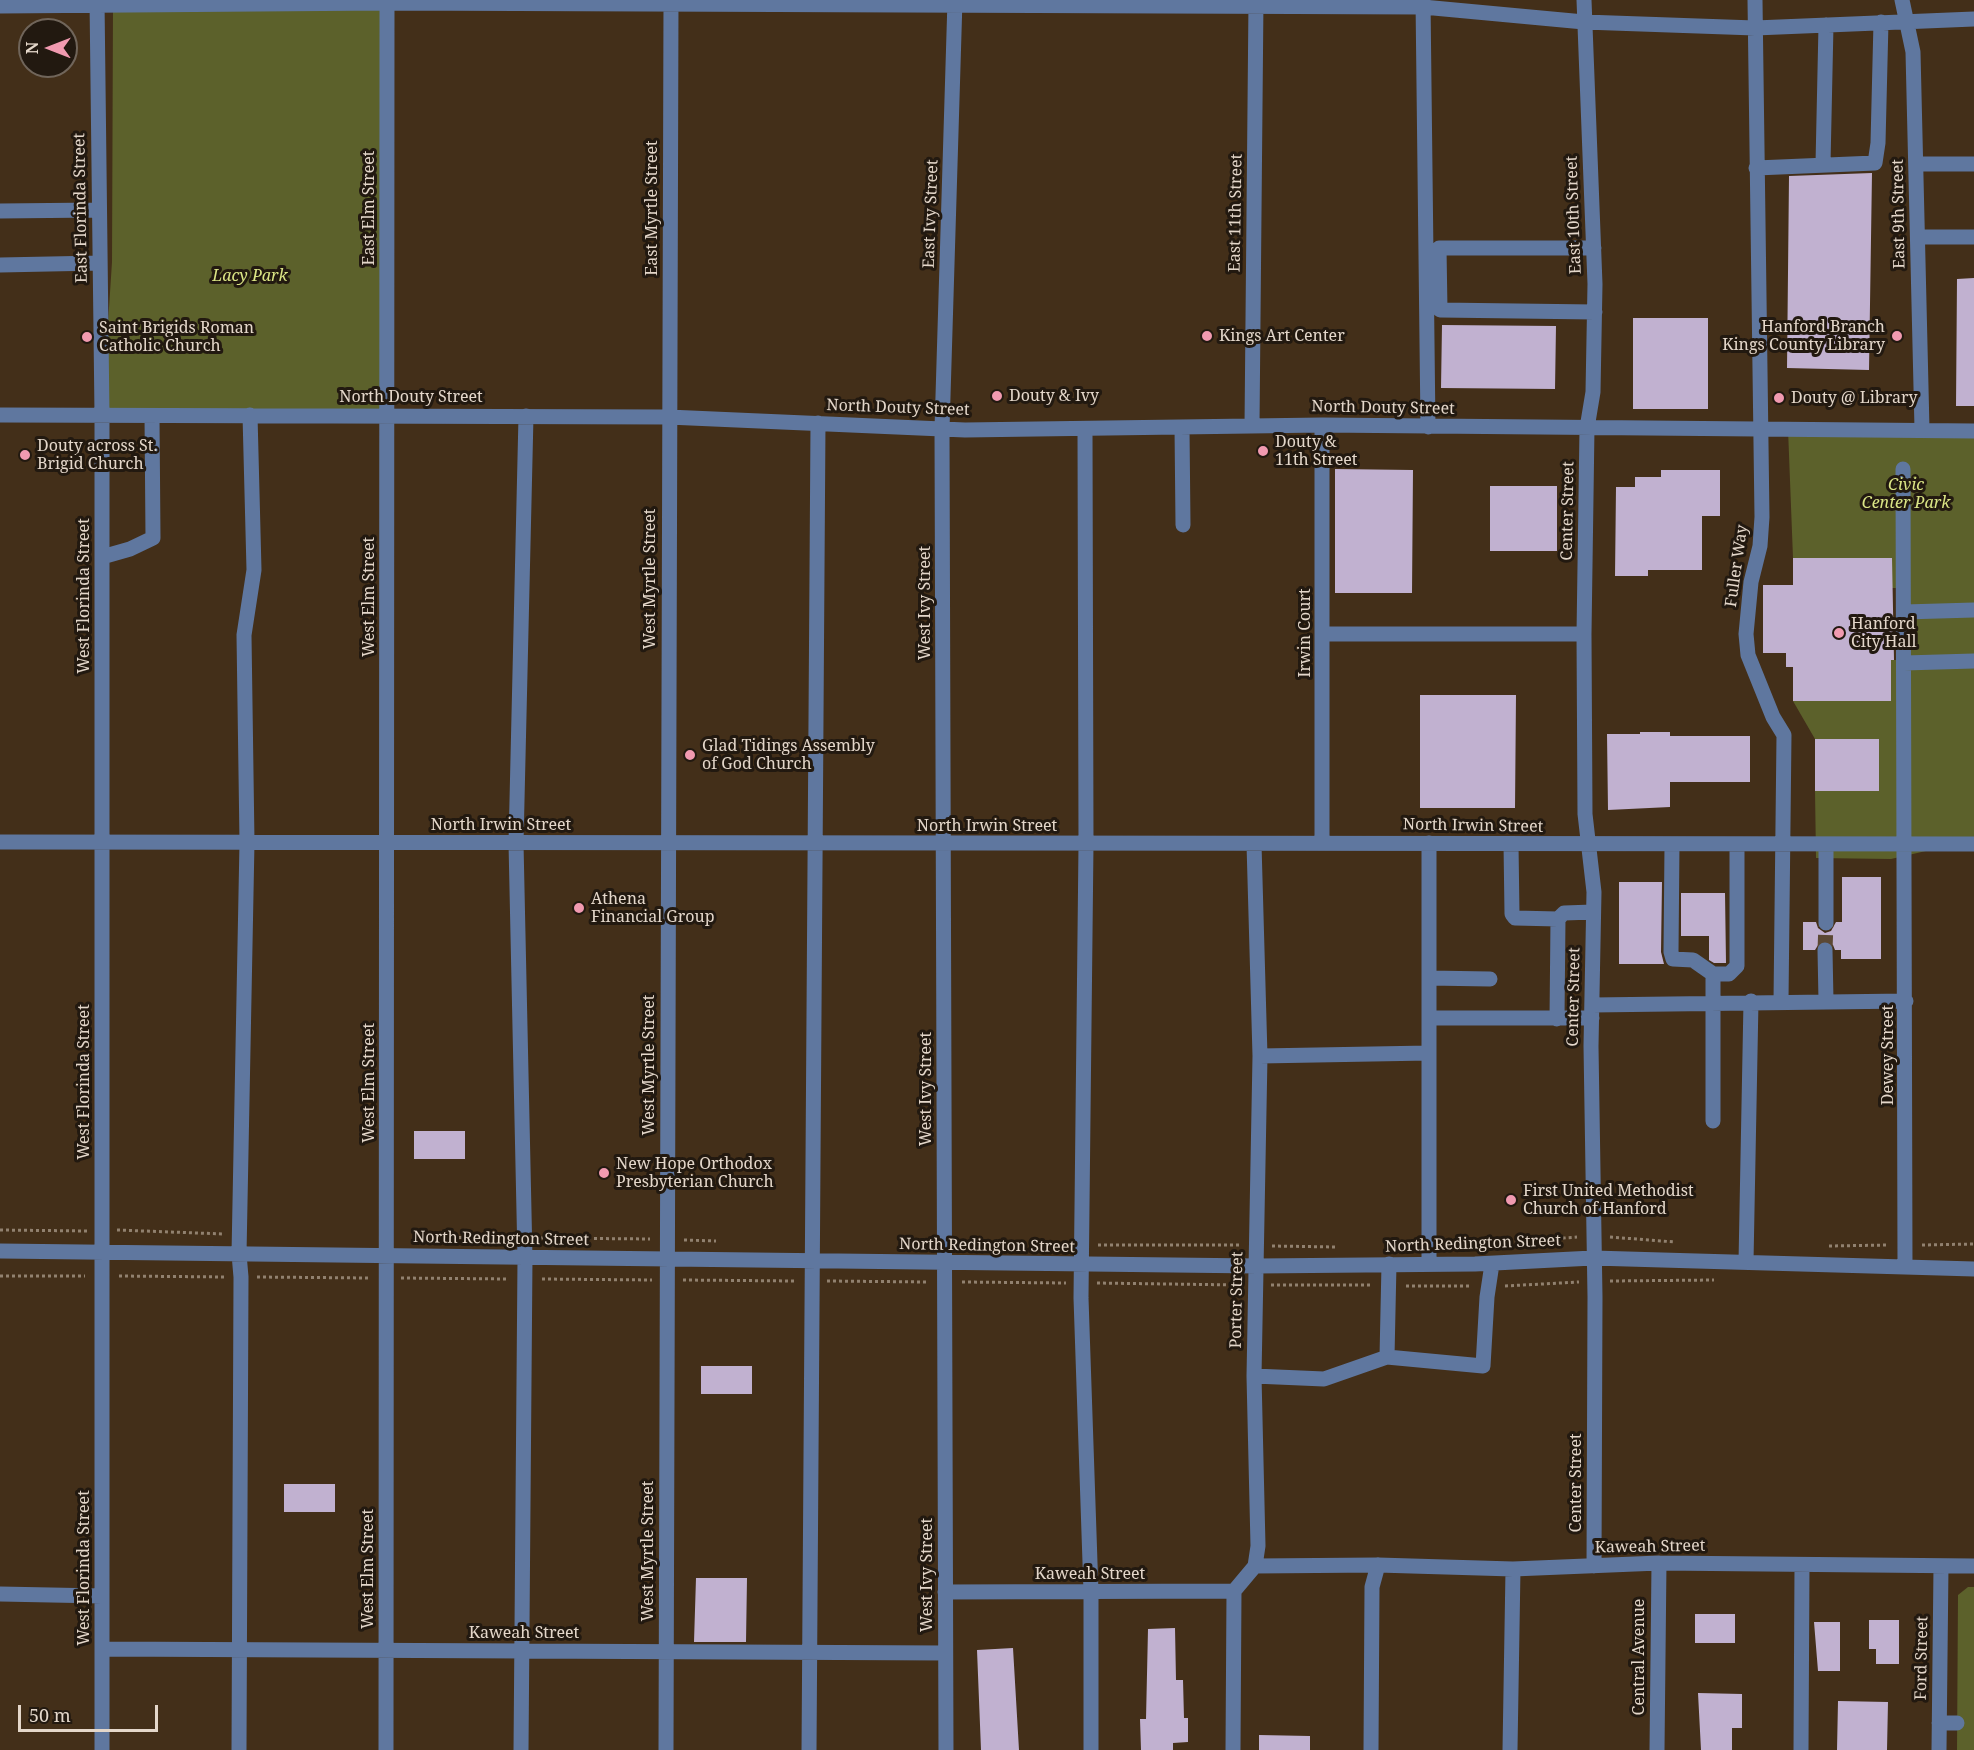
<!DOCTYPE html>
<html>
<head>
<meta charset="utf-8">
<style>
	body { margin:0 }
	#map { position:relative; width:1974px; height:1750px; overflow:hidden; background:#432f19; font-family:"Noto Serif",serif }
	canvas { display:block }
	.north { position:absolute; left:18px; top:18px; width:60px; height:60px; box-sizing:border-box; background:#221910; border:2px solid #70655a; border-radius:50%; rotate:270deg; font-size:16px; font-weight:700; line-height:24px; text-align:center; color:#e4d7ca }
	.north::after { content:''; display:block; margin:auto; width:21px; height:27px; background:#f19ab0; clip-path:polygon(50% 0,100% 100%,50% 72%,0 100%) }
	.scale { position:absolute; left:18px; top:1705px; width:140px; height:27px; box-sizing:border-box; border:3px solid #e4d7ca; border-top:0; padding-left:8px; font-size:18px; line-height:21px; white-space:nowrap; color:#e4d7ca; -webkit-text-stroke:4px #221910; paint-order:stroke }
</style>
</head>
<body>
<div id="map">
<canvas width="1974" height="1750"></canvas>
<div class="north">N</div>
<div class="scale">50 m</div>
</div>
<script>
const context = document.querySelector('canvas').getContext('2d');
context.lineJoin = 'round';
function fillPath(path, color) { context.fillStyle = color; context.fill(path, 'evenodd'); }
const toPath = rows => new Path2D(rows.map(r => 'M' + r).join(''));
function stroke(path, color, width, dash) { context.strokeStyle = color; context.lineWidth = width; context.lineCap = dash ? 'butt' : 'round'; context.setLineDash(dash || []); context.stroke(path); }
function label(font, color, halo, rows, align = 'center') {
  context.font = font + ' "Noto Serif",serif'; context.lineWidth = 6; context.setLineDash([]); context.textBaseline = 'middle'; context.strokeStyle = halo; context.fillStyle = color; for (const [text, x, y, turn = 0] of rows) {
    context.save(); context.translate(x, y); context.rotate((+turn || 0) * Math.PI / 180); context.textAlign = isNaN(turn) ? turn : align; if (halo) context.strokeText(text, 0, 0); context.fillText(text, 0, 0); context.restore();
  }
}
fillPath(toPath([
	[387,3,388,415,102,415,112,262,113,5],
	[1788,429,1974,431,1974,840,1891,859,1816,858,1815,791,1879,791,1879,739,1815,739,1793,701,1891,660,1897,660,1897,588,1892,588,1891,558,1793,558],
	[1968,1587,1974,1587,1974,1750,1957,1750,1958,1595]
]), '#5c612b');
fillPath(toPath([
	[1872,173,1869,370,1787,368,1789,176],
	[1974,278,1974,406,1956,406,1957,279],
	[1633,318,1708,318,1708,409,1633,409],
	[1442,325,1556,326,1555,389,1441,388],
	[1335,469,1413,470,1412,593,1335,593],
	[1661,470,1720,470,1720,516,1702,516,1702,570,1648,570,1648,576,1615,576,1616,487,1635,487,1635,477,1661,477],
	[1490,486,1557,486,1557,551,1490,551],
	[1793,558,1892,558,1894,660,1891,660,1891,701,1793,701,1793,667,1786,667,1786,653,1763,653,1763,585,1793,585],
	[1420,695,1516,695,1515,808,1420,808],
	[1640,732,1670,732,1670,736,1750,736,1750,782,1670,782,1670,807,1608,810,1607,734,1640,734],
	[1815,739,1879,739,1879,791,1815,791],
	[1842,877,1881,877,1881,959,1841,959,1841,950,1835,950,1833,945,1825,940,1820,942,1815,950,1803,950,1803,922,1816,922,1818,928,1825,933,1831,931,1836,922,1842,922],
	[1619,882,1662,882,1661,952,1664,964,1619,964],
	[1681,893,1725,893,1726,963,1714,963,1709,960,1709,936,1681,936],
	[414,1131,465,1131,465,1159,414,1159],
	[701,1366,752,1366,752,1394,701,1394],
	[284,1484,335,1484,335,1512,284,1512],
	[696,1578,747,1578,746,1642,694,1642],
	[1695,1614,1735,1614,1735,1643,1695,1643],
	[1869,1620,1899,1620,1899,1664,1876,1664,1876,1649,1869,1649],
	[1814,1622,1840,1622,1840,1671,1818,1671],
	[1175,1628,1176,1680,1183,1680,1184,1718,1188,1718,1188,1742,1173,1743,1173,1750,1141,1750,1140,1719,1146,1719,1148,1629],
	[1013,1648,1019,1750,981,1750,977,1650],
	[1698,1693,1742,1694,1742,1728,1732,1728,1732,1750,1701,1750],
	[1838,1701,1888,1702,1887,1750,1837,1750],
	[1259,1735,1310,1736,1310,1750,1259,1750]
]), '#c1b1d0');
stroke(toPath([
	[1825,950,1826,923]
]), '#5b4834', 15, [15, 8]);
stroke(toPath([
	[0,1230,87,1231],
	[117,1230,224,1234],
	[417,1237,509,1238],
	[1610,1237,1675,1242],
	[540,1238,650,1239],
	[684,1240,716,1241],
	[1098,1245,1241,1245],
	[1922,1245,1974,1244],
	[1272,1246,1337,1247],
	[1461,1246,1577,1237],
	[1829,1246,1888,1245],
	[0,1276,85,1276],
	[119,1276,226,1277],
	[257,1277,370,1278],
	[401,1278,508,1279],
	[542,1279,652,1280],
	[683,1280,796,1281],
	[827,1281,928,1282],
	[1610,1281,1714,1280],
	[962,1282,1066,1283],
	[1097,1283,1240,1285],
	[1271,1285,1372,1285],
	[1406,1286,1471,1286],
	[1505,1286,1579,1282]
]), '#91816f', 3, [3, 3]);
stroke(toPath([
	[97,0,102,415,102,1750],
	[1423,0,1428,427],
	[1584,0,1595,284,1593,392,1587,428,1584,634,1585,814,1594,892,1591,1046,1595,1297,1594,1566],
	[1755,0,1762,517,1760,546,1751,582,1746,634,1748,655,1773,717,1784,735,1781,1001],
	[1902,0,1913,52,1922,429],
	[0,6,387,3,1423,7,1584,22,1755,28,1974,19],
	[1823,164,1826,25],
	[1916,164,1974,164],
	[1756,168,1875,163,1878,143,1881,22],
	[0,211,98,210],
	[1918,237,1974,237],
	[1594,248,1439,248,1440,310,1595,312],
	[0,265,99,263],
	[0,415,668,417,965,430,1322,425,1974,431],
	[1252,426,1256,0],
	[1182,427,1183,525],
	[1085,430,1086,844,1081,1298,1091,1592,1091,1750],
	[1903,469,1905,1266],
	[102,557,130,549,153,538,152,416],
	[1904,612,1974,610],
	[1323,634,1584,634],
	[1904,663,1974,661],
	[0,842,1974,844],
	[1322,842,1322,425],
	[1511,844,1512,914,1515,918,1558,919],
	[1672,845,1671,952,1673,959,1693,960,1713,974,1729,974,1737,966,1737,845],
	[1826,923,1826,845],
	[1825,950,1826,1001],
	[1429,978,1490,979],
	[1592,1005,1906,1001],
	[1429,1018,1592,1018],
	[1557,1019,1558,919,1564,913,1593,912],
	[1260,1056,1429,1053],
	[1713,1121,1713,974],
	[0,1251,1257,1266,1475,1264,1593,1258,1974,1269],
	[1746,1262,1751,1001],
	[1429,1263,1429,843],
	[1387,1357,1483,1366,1487,1297,1492,1264],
	[1254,1376,1324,1379,1387,1357,1389,1264],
	[1255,1566,1378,1565,1513,1569,1659,1563,1974,1566],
	[945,1592,1234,1591],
	[0,1594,102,1596],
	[102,1649,945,1653],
	[1939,1723,1957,1723],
	[239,1750,241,1277,239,1254,247,842,244,635,254,570,250,415],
	[386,1750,387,0],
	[521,1750,525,1258,516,843,526,416],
	[666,1750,671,0],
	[809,1750,818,423],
	[946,1750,942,429,955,0],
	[1233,1750,1234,1591,1255,1566,1258,1546,1254,1376,1260,1056,1254,844],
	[1371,1750,1372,1587,1378,1565],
	[1510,1750,1513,1569],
	[1657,1750,1659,1563],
	[1801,1750,1802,1566],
	[1939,1750,1941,1566]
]), '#5f779f', 15);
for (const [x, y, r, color] of [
	[1207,336,6,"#f19ab0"],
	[1897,336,6,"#f19ab0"],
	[87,337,6,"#f19ab0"],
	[997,396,6,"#f19ab0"],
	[1779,398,6,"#f19ab0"],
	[1263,451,6,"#f19ab0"],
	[25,455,6,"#f19ab0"],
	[1839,633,6,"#f19ab0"],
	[690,755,6,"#f19ab0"],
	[579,908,6,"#f19ab0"],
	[604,1173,6,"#f19ab0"],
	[1511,1200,6,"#f19ab0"]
]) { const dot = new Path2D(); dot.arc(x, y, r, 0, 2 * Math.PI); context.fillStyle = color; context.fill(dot); stroke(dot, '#221910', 2); }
label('16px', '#e4d7ca', '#221910', [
	["East Florinda Street",81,208,-91],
	["East Elm Street",369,208,-90],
	["East Myrtle Street",652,208,-90],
	["East 11th Street",1236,213,-89],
	["East Ivy Street",931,214,-88],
	["East 9th Street",1899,214,-91],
	["East 10th Street",1574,215,-92],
	["North Douty Street",411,397],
	["North Douty Street",898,408,2],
	["North Douty Street",1383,408,1],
	["Center Street",1568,511,-89],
	["Fuller Way",1737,566,-82],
	["West Myrtle Street",650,579,-90],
	["West Florinda Street",84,596,-90],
	["West Elm Street",369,597,-90],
	["West Ivy Street",925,603,-90],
	["Irwin Court",1305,633,-90],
	["North Irwin Street",501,825],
	["North Irwin Street",987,826],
	["North Irwin Street",1473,826,1],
	["Center Street",1574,997,-89],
	["Dewey Street",1888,1055,-90],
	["West Myrtle Street",649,1065,-90],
	["West Florinda Street",84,1082,-90],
	["West Elm Street",369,1083,-90],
	["West Ivy Street",926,1089,-90],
	["North Redington Street",501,1239,1],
	["North Redington Street",1473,1244,-2],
	["North Redington Street",987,1246,1],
	["Porter Street",1237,1300,-89],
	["Center Street",1576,1483,-90],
	["Kaweah Street",1650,1547,-1],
	["West Myrtle Street",648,1551,-90],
	["West Florinda Street",84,1568,-90],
	["West Elm Street",368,1569,-90],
	["Kaweah Street",1090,1574],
	["West Ivy Street",927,1575,-90],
	["Kaweah Street",524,1633],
	["Central Avenue",1639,1657,-90],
	["Ford Street",1922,1658,-89]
]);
label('italic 16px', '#dbe585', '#221910', [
	["Lacy Park",250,276],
	["Civic",1906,485],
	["Center Park",1906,503]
]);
label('16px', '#e4d7ca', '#221910', [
	["Hanford Branch",1885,327,"right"],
	["Kings County Library",1885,345,"right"],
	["Saint Brigids Roman",99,328],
	["Catholic Church",99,346],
	["Kings Art Center",1219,336],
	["Douty & Ivy",1009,396],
	["Douty @ Library",1791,398],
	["Douty &",1275,442],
	["11th Street",1275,460],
	["Douty across St.",37,446],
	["Brigid Church",37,464],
	["Hanford",1851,624],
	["City Hall",1851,642],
	["Glad Tidings Assembly",702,746],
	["of God Church",702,764],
	["Athena",591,899],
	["Financial Group",591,917],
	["New Hope Orthodox",616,1164],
	["Presbyterian Church",616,1182],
	["First United Methodist",1523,1191],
	["Church of Hanford",1523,1209]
], 'left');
</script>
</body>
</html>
